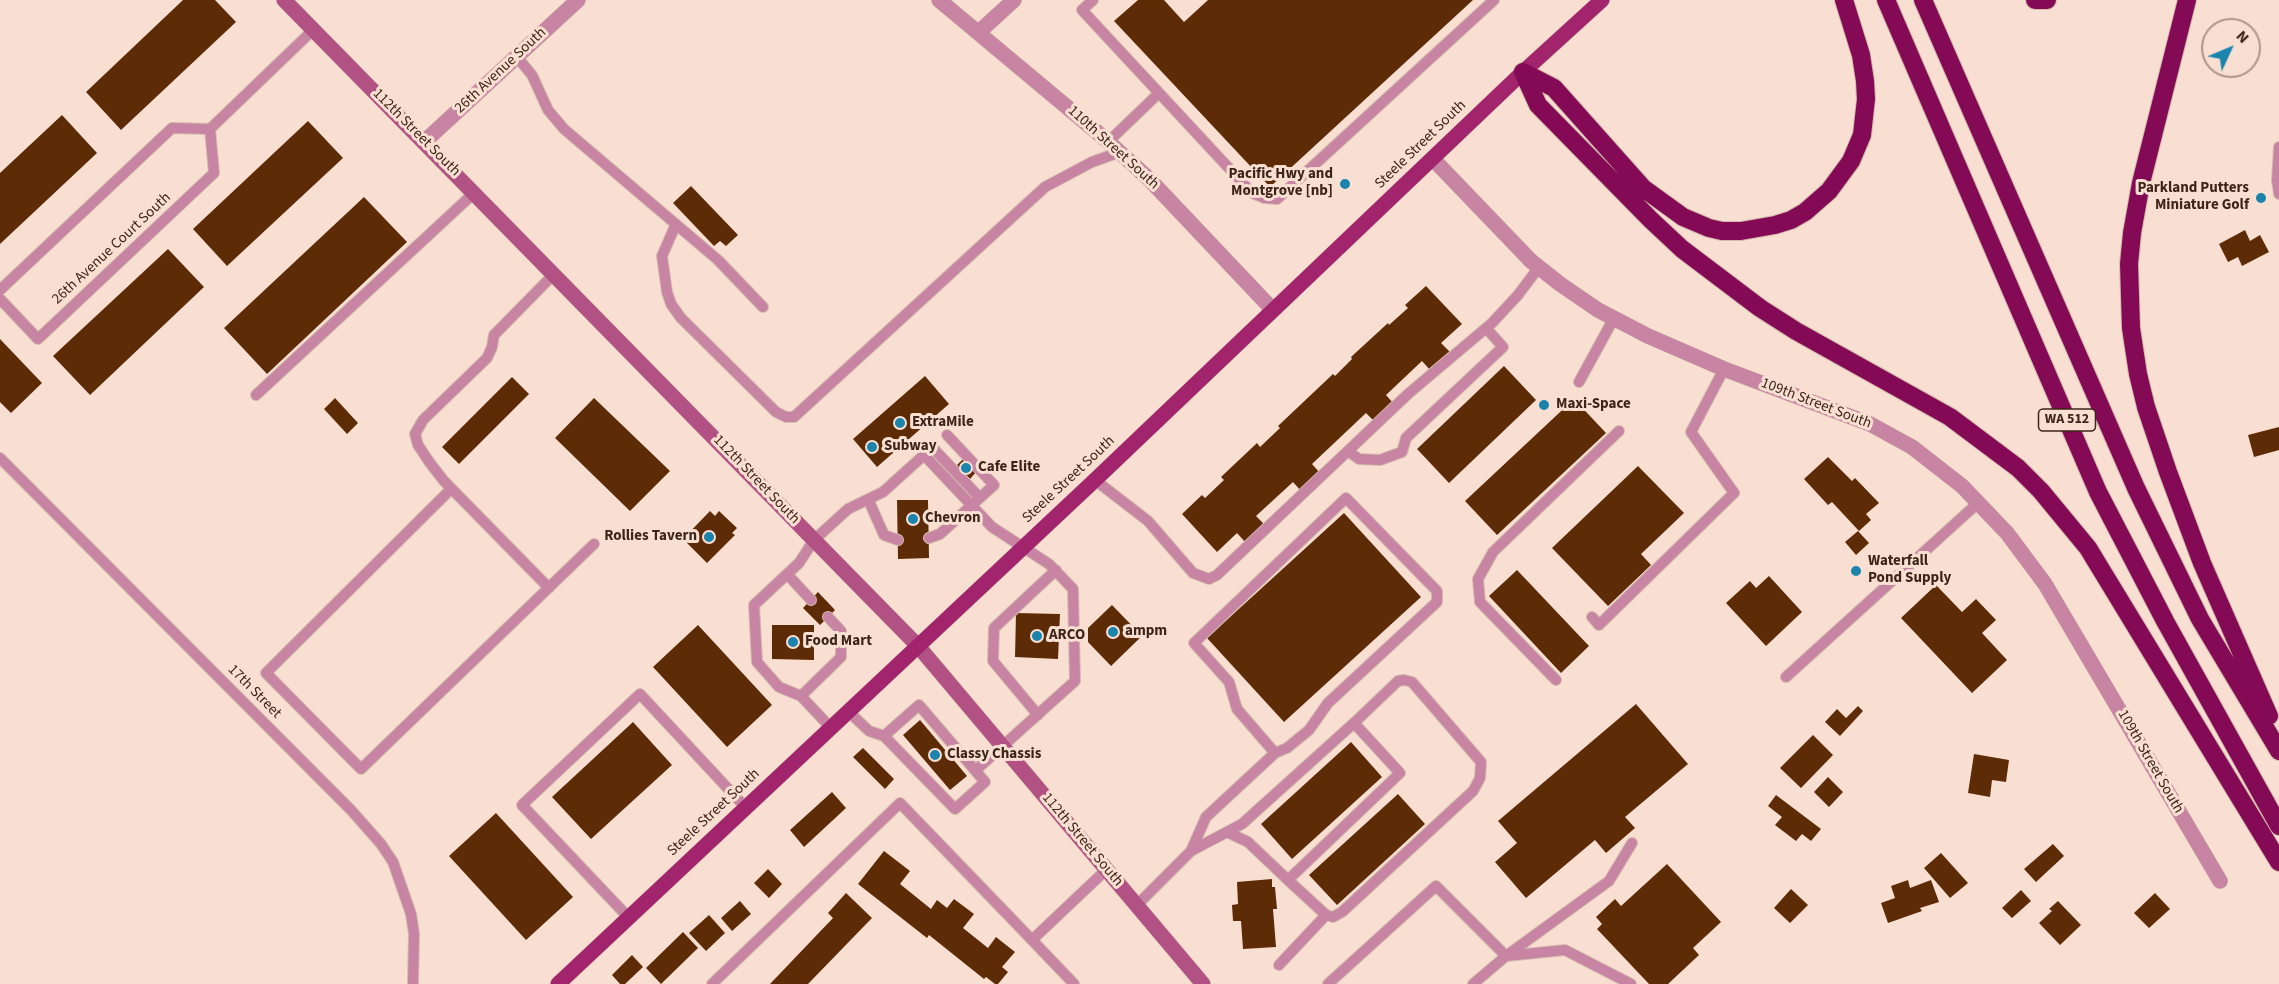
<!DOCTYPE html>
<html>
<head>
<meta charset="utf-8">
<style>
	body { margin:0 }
	#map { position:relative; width:2279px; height:984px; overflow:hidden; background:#f8dfd2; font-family:"Source Sans 3",sans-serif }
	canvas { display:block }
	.north { position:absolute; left:2201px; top:18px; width:60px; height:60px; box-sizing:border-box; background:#f8dfd2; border:2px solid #ad9588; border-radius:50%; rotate:46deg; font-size:16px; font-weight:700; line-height:24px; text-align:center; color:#3d2619 }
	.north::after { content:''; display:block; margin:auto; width:21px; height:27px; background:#1a84ac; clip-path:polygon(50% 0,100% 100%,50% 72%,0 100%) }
</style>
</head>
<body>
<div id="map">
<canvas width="2279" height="984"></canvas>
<div class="north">N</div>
</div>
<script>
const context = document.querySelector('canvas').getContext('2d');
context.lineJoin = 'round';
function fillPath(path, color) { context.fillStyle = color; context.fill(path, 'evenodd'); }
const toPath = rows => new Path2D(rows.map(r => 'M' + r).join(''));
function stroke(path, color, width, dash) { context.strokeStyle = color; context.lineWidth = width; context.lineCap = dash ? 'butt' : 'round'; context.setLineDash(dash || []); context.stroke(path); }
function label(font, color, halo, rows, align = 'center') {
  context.font = font + ' "Source Sans 3",sans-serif'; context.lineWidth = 6; context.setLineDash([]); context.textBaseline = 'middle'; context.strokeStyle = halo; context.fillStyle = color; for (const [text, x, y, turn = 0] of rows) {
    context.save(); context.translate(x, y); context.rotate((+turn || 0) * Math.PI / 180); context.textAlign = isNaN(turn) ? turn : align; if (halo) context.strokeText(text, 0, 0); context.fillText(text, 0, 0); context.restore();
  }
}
fillPath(toPath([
	[183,0,215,0,236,22,121,130,86,92],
	[1138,0,1164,0,1184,22,1208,0,1473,0,1270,187,1114,21],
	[62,115,97,153,0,244,0,173],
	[308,121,343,158,227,266,193,229],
	[691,186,738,235,726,246,720,241,714,246,673,203],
	[364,197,407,242,267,374,224,328],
	[2245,230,2250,241,2260,235,2269,252,2242,266,2238,257,2228,262,2219,244],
	[168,249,204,287,90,395,53,356],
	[1426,286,1462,324,1441,343,1450,352,1430,370,1422,361,1386,395,1394,404,1375,422,1366,413,1312,464,1320,473,1301,491,1293,482,1256,516,1265,525,1246,543,1237,533,1217,552,1182,514,1202,495,1205,498,1224,480,1221,477,1257,443,1260,447,1280,428,1278,426,1333,374,1335,376,1352,359,1351,357,1388,323,1389,325,1408,308,1405,305],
	[0,339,42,383,11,413,0,402],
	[1504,366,1536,400,1449,483,1417,449],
	[925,376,949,404,877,467,853,439],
	[512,377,529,394,459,464,442,447],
	[335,398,358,423,347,434,324,409],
	[594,398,670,471,630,511,555,438],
	[1574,399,1606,433,1497,535,1465,501],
	[2279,427,2279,450,2254,457,2248,435],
	[1828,457,1852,481,1855,478,1879,503,1866,514,1871,520,1859,531,1832,502,1828,505,1804,479],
	[963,459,976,472,970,479,957,465],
	[1638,466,1684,513,1641,554,1651,565,1608,606,1552,548],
	[897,500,928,500,929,558,898,559],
	[710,511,715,516,719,511,737,528,732,533,735,535,707,563,683,539],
	[1344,513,1421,597,1284,722,1207,638],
	[1858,531,1869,543,1856,555,1845,542],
	[1517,570,1589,646,1561,673,1489,596],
	[1769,576,1802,612,1766,646,1726,603,1750,581,1756,588],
	[1936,585,1962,612,1976,599,1996,620,1982,633,2007,660,1972,693,1901,618],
	[818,592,835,610,820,625,803,608],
	[1112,605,1142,636,1111,666,1088,642,1088,628],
	[1016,613,1060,614,1058,659,1015,657],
	[698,625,772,705,727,747,653,667],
	[772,625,814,625,814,660,772,659],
	[1636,704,1688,764,1625,817,1635,828,1606,853,1595,840,1526,898,1495,862,1517,843,1498,821],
	[1858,706,1863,711,1840,736,1825,722,1837,709,1846,718],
	[920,720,967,776,950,790,903,735],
	[633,722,672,765,591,839,552,797],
	[1813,735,1833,755,1801,788,1780,768],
	[1351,742,1382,777,1292,859,1261,824],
	[863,748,894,779,885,789,853,757],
	[1974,754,2009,760,2006,782,1992,780,1990,797,1968,793],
	[1828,777,1843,792,1829,807,1814,792],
	[832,792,846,808,804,847,790,830],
	[1398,794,1425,824,1337,905,1309,875],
	[1776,795,1821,829,1811,841,1802,834,1796,841,1775,825,1782,817,1768,806],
	[496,813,573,897,526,940,449,856],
	[2053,844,2064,856,2036,882,2024,869],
	[884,851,910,871,900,884,931,909,937,900,947,908,954,899,974,914,963,928,988,948,996,937,1015,952,1002,967,1008,972,998,984,995,984,986,977,984,979,929,935,927,938,858,884],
	[1941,853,1968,883,1950,898,1924,868],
	[1667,864,1721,922,1693,948,1699,955,1668,984,1649,984,1597,929,1602,924,1596,917,1615,899,1621,906],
	[768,869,782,884,769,898,754,883],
	[1272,879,1272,887,1275,887,1277,909,1273,909,1276,947,1243,949,1241,921,1233,921,1232,905,1238,904,1237,882],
	[1908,880,1910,888,1931,880,1939,902,1920,908,1922,911,1888,923,1881,903,1895,898,1891,886],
	[1791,889,1808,905,1790,923,1774,908],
	[2021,890,2031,901,2012,918,2002,908],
	[846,893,872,918,808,984,770,984,833,918,828,913],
	[2155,893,2170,909,2149,928,2134,913],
	[740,901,751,914,732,931,721,918],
	[2058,901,2081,925,2060,945,2039,923,2052,911,2049,909],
	[709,915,725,933,706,951,689,933],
	[683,932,698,948,661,984,646,968],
	[632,955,643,967,625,984,620,984,612,975]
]), '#5e2b07');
const lane = toPath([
	[1093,0,1082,10,1252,193,1264,198,1277,199,1494,0],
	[517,57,532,75,548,110,564,129,718,260,763,307],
	[1108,142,1159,93],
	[2279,147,2277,180,2279,194],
	[676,224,662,256,667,292,671,304,681,318,776,412,786,417,794,417,1045,187,1092,162,1120,152],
	[0,290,172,128,210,129,313,30],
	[0,299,38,339,214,173,210,129],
	[1579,382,1614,318],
	[256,395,474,193],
	[933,448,980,498],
	[1348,451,1359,459,1380,460,1402,452,1406,438,1503,347,1486,328],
	[0,458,351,810,381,844,393,862,411,914,414,934,413,984],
	[1095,480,1148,521,1193,573,1209,579,1217,575,1408,394,1492,323,1518,295,1539,267],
	[451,489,266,673,361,769,594,544],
	[1346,498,1437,591,1437,602,1328,703,1309,730,1287,748,1275,753,1237,709,1229,682,1194,643,1346,498],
	[868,499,884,535,898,540],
	[929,538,940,534,994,485,947,435],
	[787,574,811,600],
	[549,588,444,481,430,463,418,445,415,434,423,420,487,358,492,347,494,335,554,274],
	[828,617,841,631,841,657,801,696,779,687,757,662,754,605,799,563,814,540,848,509,883,492,924,455,992,527,1049,564,1073,589,1075,681,976,770],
	[1592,617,1599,625,1734,493,1691,432,1724,369],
	[1786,677,1979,502],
	[1556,680,1480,602,1478,579,1493,552,1619,431],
	[801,696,831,728],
	[848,711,869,731,884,736,955,809,985,782,919,705,884,736],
	[1038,715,993,661,994,628,1056,570],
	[1191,851,1242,824,1354,723,1400,773,1288,880,1248,842,1229,833],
	[1288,880,1326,915,1333,917,1342,912,1473,791,1480,778,1481,762,1412,682,1404,680,1398,681,1354,723],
	[1137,905,1191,851,1206,817,1275,753],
	[629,918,522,805,640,694,746,808],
	[1279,965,1326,915],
	[712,984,900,803,1032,940],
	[1074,984,1032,940,1107,869],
	[1328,984,1436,886,1506,956,1609,881,1632,843],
	[1473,984,1506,956,1565,950,1631,984]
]);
const street = toPath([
	[939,0,1104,138,1148,178,1273,310],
	[979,32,1014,0],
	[424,142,578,0],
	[1433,159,1531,261,1560,284,1598,310,1648,336,1724,369,1870,424,1912,447,1962,486,2007,533,2045,584,2220,881]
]);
const secondary = toPath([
	[284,0,918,646,1203,984]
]);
const primary = toPath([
	[558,984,1095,480,1523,72,1602,0]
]);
const highway = toPath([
	[1886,0,2098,492,2165,621,2279,826],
	[1923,0,2136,488,2200,619,2279,751],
	[2035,0,2047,0],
	[2187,0,2141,183,2132,233,2129,264,2131,328,2138,374,2146,407,2168,472,2202,563,2269,716],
	[1523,72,1538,105,1651,220,1682,249,1760,308,1796,331,1950,417,2018,468,2041,491,2088,548,2279,862],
	[1523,72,1554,88,1643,188,1683,217,1709,228,1722,231,1741,231,1775,225,1791,220,1805,212,1829,191,1851,161,1862,135,1866,99,1865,81,1861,55,1844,0]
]);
stroke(lane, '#d3baad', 12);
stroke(street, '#d3baad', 16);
stroke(secondary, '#d3baad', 16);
stroke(primary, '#d3baad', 16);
stroke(highway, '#d3baad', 20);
stroke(lane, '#c784a3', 10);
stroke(street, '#c784a3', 15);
stroke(secondary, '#b25183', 15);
stroke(primary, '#a1246c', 15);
stroke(highway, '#840a56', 18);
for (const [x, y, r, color] of [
	[1345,184,6,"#1a84ac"],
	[2261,198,6,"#1a84ac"],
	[1544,405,6,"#1a84ac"],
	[900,423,6,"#1a84ac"],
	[872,447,6,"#1a84ac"],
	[966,468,6,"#1a84ac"],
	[913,519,6,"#1a84ac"],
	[709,537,6,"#1a84ac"],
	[1856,571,6,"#1a84ac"],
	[1113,632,6,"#1a84ac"],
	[1037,636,6,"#1a84ac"],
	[793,642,6,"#1a84ac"],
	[935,755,6,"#1a84ac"]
]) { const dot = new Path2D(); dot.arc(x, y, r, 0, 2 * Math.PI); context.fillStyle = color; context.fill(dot); stroke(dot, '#f8dfd2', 2); }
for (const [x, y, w] of [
	[2067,420,57]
]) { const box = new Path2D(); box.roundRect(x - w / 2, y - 11, w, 22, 4.5); context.fillStyle = '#f8dfd2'; context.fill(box); stroke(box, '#3d2619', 1.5); }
label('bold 14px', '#3d2619', null, [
	["WA 512",2067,420]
]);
label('15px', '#3d2619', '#f8dfd2', [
	["26th Avenue South",501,71,-43],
	["112th Street South",416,133,45],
	["Steele Street South",1421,145,-44],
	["110th Street South",1113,148,42],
	["26th Avenue Court South",112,249,-43],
	["109th Street South",1816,404,21],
	["112th Street South",756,480,46],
	["Steele Street South",1069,480,-43],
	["17th Street",254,692,45],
	["109th Street South",2150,762,60],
	["Steele Street South",714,813,-43],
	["112th Street South",1082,840,50]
]);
label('bold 15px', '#3d2619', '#f8dfd2', [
	["Pacific Hwy and",1333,175,"right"],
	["Montgrove [nb]",1333,192,"right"],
	["Parkland Putters",2249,189,"right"],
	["Miniature Golf",2249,206,"right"],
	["Maxi-Space",1556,405],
	["ExtraMile",912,423],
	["Subway",884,447],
	["Cafe Elite",978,468],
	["Chevron",925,519],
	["Rollies Tavern",697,537,"right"],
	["Waterfall",1868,562],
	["Pond Supply",1868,579],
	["ampm",1125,632],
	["ARCO",1049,636],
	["Food Mart",805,642],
	["Classy Chassis",947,755]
], 'left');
</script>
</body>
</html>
